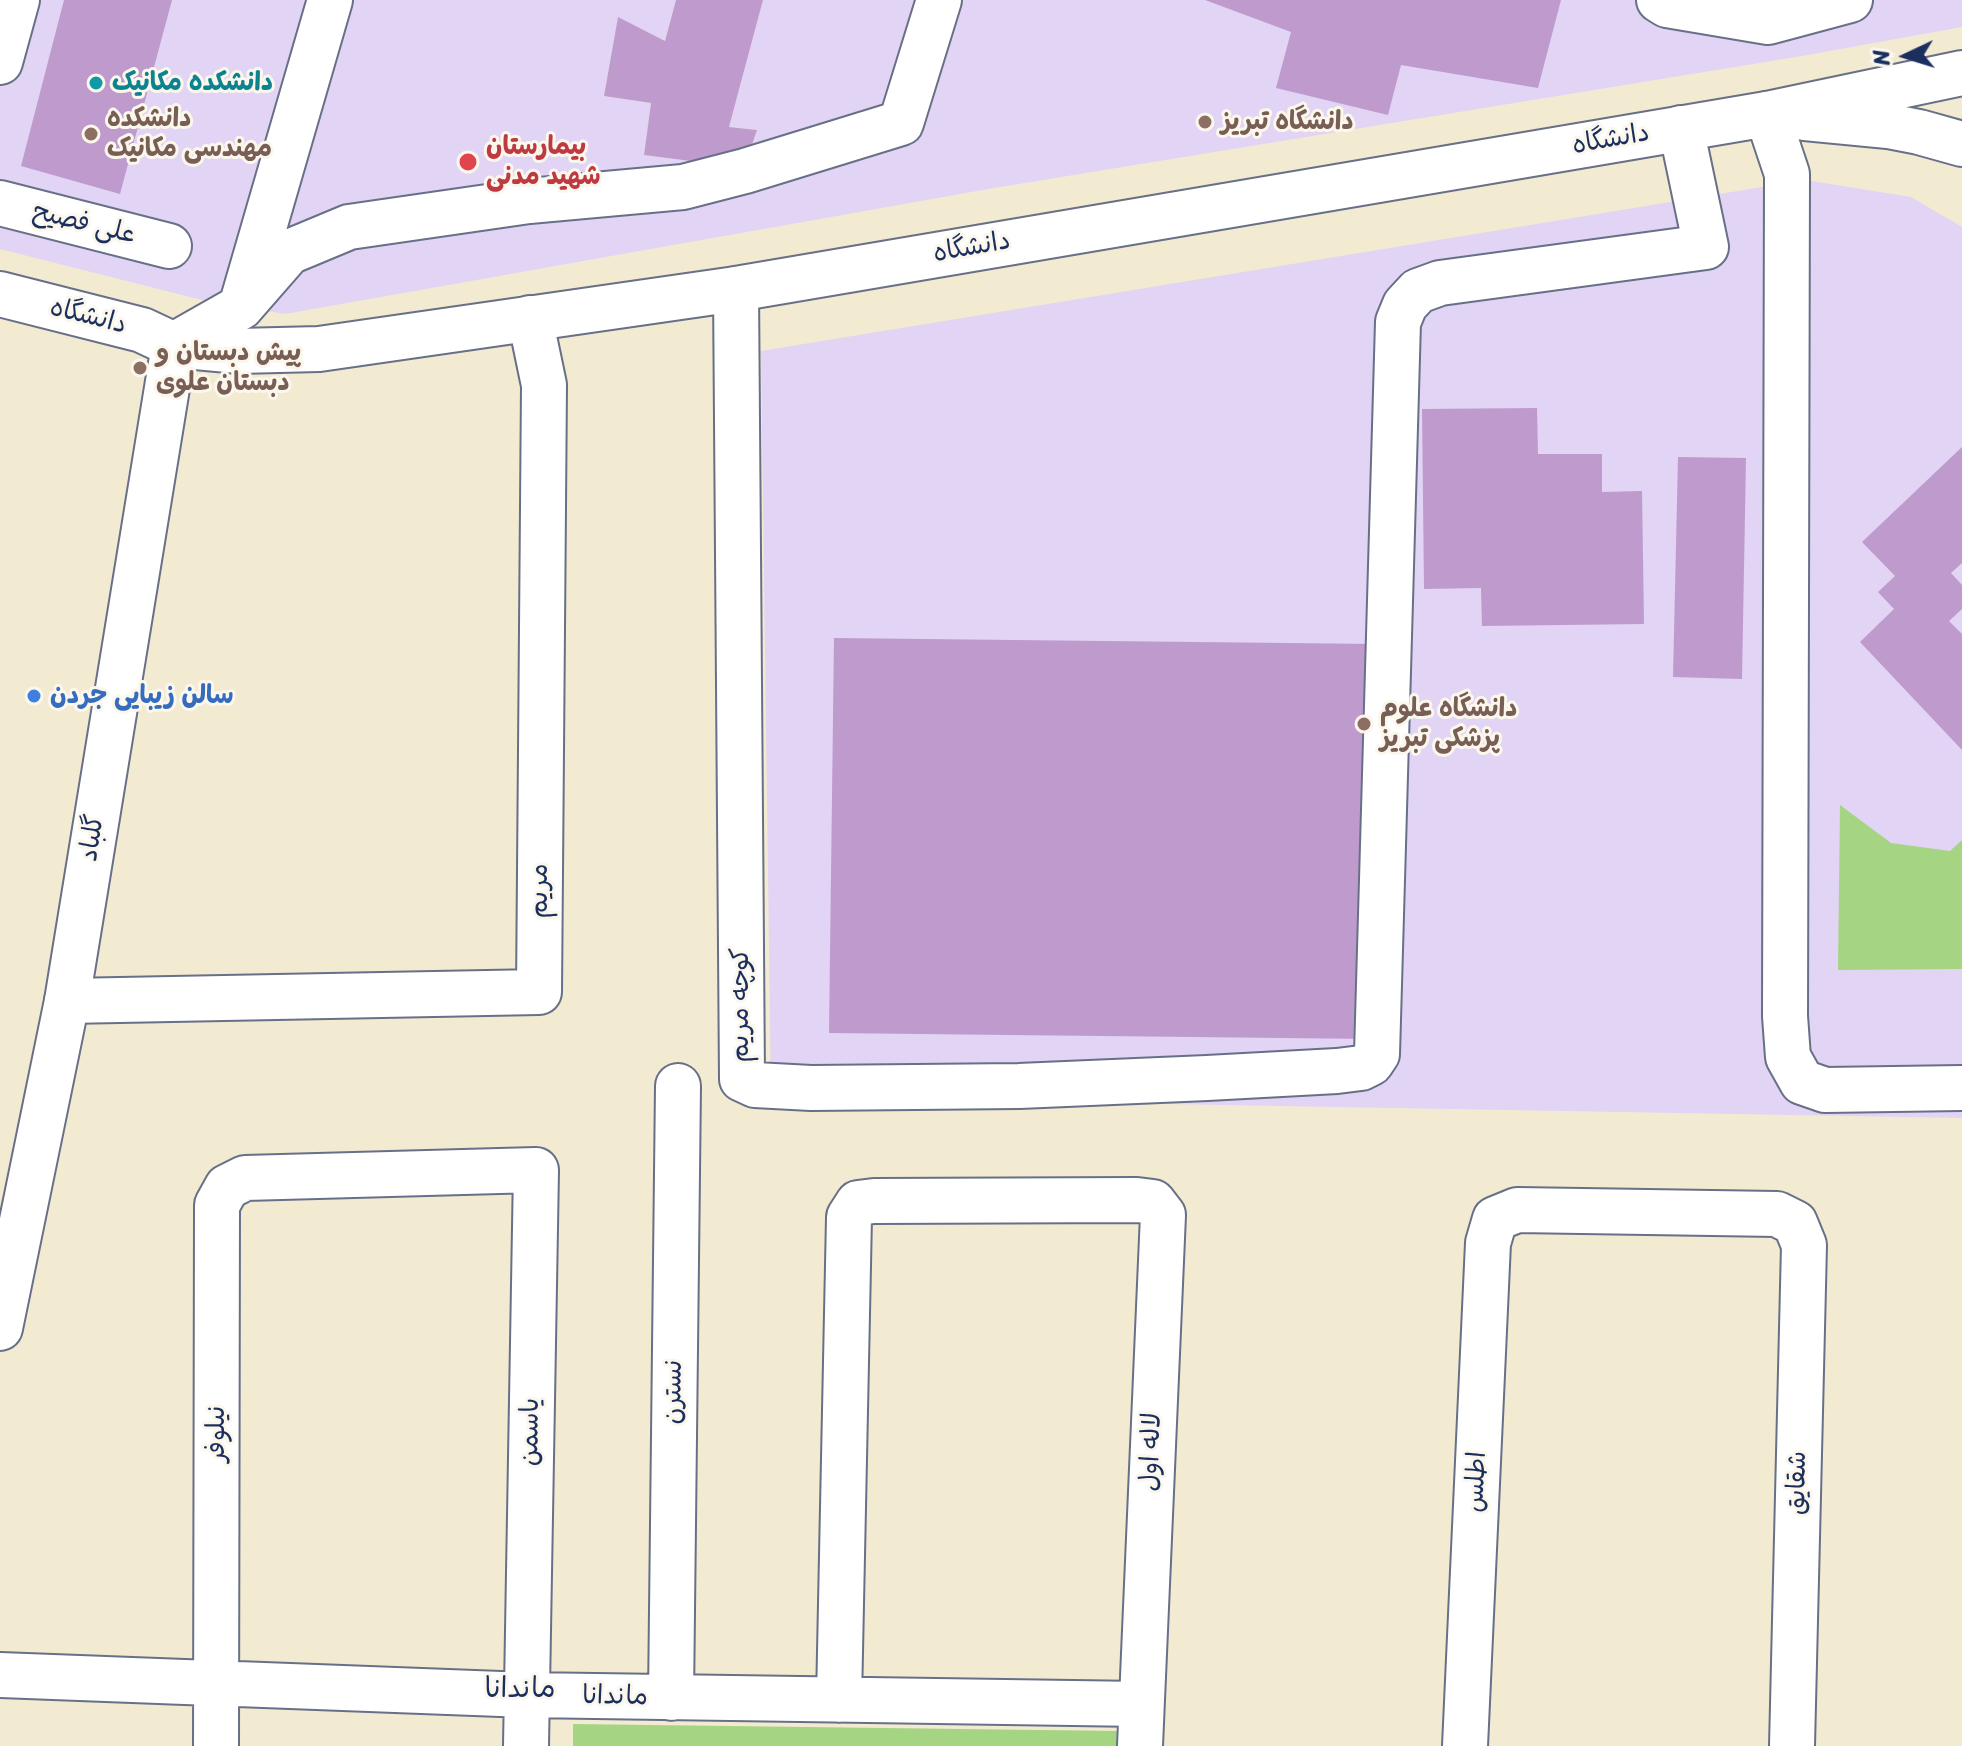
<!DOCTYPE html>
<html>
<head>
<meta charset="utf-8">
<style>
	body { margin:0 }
	#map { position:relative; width:1962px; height:1746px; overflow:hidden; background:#f3ead2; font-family:Sriracha,sans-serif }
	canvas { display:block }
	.north { position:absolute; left:1866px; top:16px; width:80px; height:80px; -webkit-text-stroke:6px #fbf7ec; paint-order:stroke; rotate:266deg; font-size:22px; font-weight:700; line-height:32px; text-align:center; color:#1b2f5e }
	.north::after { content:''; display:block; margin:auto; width:28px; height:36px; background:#1b2f5e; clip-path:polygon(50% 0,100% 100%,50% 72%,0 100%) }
</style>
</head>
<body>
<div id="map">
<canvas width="1962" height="1746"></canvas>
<div class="north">N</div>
</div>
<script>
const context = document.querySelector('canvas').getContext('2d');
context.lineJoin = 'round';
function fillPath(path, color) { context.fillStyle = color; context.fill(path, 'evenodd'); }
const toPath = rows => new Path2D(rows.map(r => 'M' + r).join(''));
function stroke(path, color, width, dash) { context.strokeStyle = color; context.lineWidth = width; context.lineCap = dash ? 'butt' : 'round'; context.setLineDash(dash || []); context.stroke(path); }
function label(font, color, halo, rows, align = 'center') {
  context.font = font + ' Sriracha,"Playpen Sans Arabic",sans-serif'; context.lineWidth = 6; context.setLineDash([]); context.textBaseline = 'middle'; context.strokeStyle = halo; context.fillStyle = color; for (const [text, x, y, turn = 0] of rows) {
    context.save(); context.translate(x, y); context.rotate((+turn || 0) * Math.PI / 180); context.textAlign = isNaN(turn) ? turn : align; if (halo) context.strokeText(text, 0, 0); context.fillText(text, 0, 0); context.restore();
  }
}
fillPath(toPath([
	[0,0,676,0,665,41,618,18,604,96,651,103,644,155,743,168,757,130,729,127,763,0,1962,0,1962,27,1802,56,994,188,285,314,206,301,0,249],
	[1805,180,1911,197,1962,227,1962,1118,771,1097,761,351]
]), '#e1d4f4');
fillPath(toPath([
	[1840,805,1891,843,1950,851,1962,840,1962,969,1838,970],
	[573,1724,1119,1731,1119,1746,573,1746]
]), '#a5d583');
fillPath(toPath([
	[64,0,172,0,120,194,21,166],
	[676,0,763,0,729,127,757,130,744,168,644,155,651,103,604,96,618,17,665,41],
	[1205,0,1561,0,1538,88,1401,65,1388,115,1276,88,1291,32],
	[1537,408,1538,454,1602,454,1602,492,1642,491,1644,624,1482,626,1481,588,1424,589,1422,409],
	[1962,447,1962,563,1951,573,1962,585,1962,609,1949,621,1962,634,1962,750,1860,642,1894,609,1878,592,1895,576,1862,542],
	[1678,457,1746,458,1742,679,1673,677],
	[834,638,1377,644,1373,1039,829,1033]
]), '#bf9bcd');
const minor = toPath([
	[1659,0,1667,5,1768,22,1850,0],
	[0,62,17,0],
	[1767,114,1787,174,1785,1016,1788,1057,1802,1082,1825,1090,1962,1088],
	[0,203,169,246],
	[736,289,742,1079,755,1085,811,1088,1019,1086,1207,1078,1337,1071,1361,1068,1371,1063,1377,1054,1398,322,1405,305,1418,291,1440,283,1706,247,1681,128],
	[241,307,289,252,349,227,529,201,683,187,745,171,901,123,939,0],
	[174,345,241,307,330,0],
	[67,1001,539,992,544,385,530,318],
	[0,1675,527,1695,1141,1704],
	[671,1698,678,1086],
	[839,1700,849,1217,858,1203,874,1201,1137,1200,1153,1202,1163,1215,1140,1746],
	[216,1746,217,1205,227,1187,245,1178,536,1170,526,1746],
	[1465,1746,1488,1243,1495,1219,1517,1210,1777,1214,1795,1223,1804,1245,1792,1746]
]);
const major = toPath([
	[1805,118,1888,126,1919,132,1962,144],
	[0,294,142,330,174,345,239,351,319,349,736,289,1767,114,1962,73],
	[0,1328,67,1001,174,345]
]);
stroke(minor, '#677087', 48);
stroke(major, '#677087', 48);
stroke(minor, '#fff', 44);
stroke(major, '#fff', 44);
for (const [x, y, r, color] of [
	[96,83,8,"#0f9aa8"],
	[1205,122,8,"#8d6e63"],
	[91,134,8,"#8d6e63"],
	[468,162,10,"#e0444e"],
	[140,368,8,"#8d6e63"],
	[34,696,8,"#3f7fe0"],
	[1364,724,8,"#8d6e63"]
]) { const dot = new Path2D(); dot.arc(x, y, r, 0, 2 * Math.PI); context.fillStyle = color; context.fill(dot); stroke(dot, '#fbf7ec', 3); }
label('bold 26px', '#0d838f', '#fbf7ec', [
	["دانشکده مکانیک",112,83]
], 'left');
label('bold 26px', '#785e54', '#fbf7ec', [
	["دانشکده",107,119],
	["مهندسی مکانیک",107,149],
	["دانشگاه تبریز",1221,122],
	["پیش دبستان و",156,353],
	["دبستان علوی",156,383],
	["دانشگاه علوم",1380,709],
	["پزشکی تبریز",1380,739]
], 'left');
label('26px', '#1b2f5e', '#fbf7ec', [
	["دانشگاه",1611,140,-10],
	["علی فصیح",84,224,14],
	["دانشگاه",972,248,-10],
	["دانشگاه",88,317,14],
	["گلباد",93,838,-81],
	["مریم",540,891,-90],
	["کوچه مریم",741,1005,-90],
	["نسترن",674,1392,-89],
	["یاسمن",531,1432,-89],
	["نیلوفر",217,1434,-90],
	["لاله اول",1152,1452,-88],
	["اطلس",1477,1482,-87],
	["شقایق",1798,1483,-89],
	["ماندانا",615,1697,1]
]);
label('bold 26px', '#be3a42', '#fbf7ec', [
	["بیمارستان",486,147],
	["شهید مدنی",486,177]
], 'left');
label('bold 26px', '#366cbe', '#fbf7ec', [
	["سالن زیبایی جردن",50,696]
], 'left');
label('28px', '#1b2f5e', '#fbf7ec', [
	["ماندانا",520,1690]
]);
</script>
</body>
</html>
